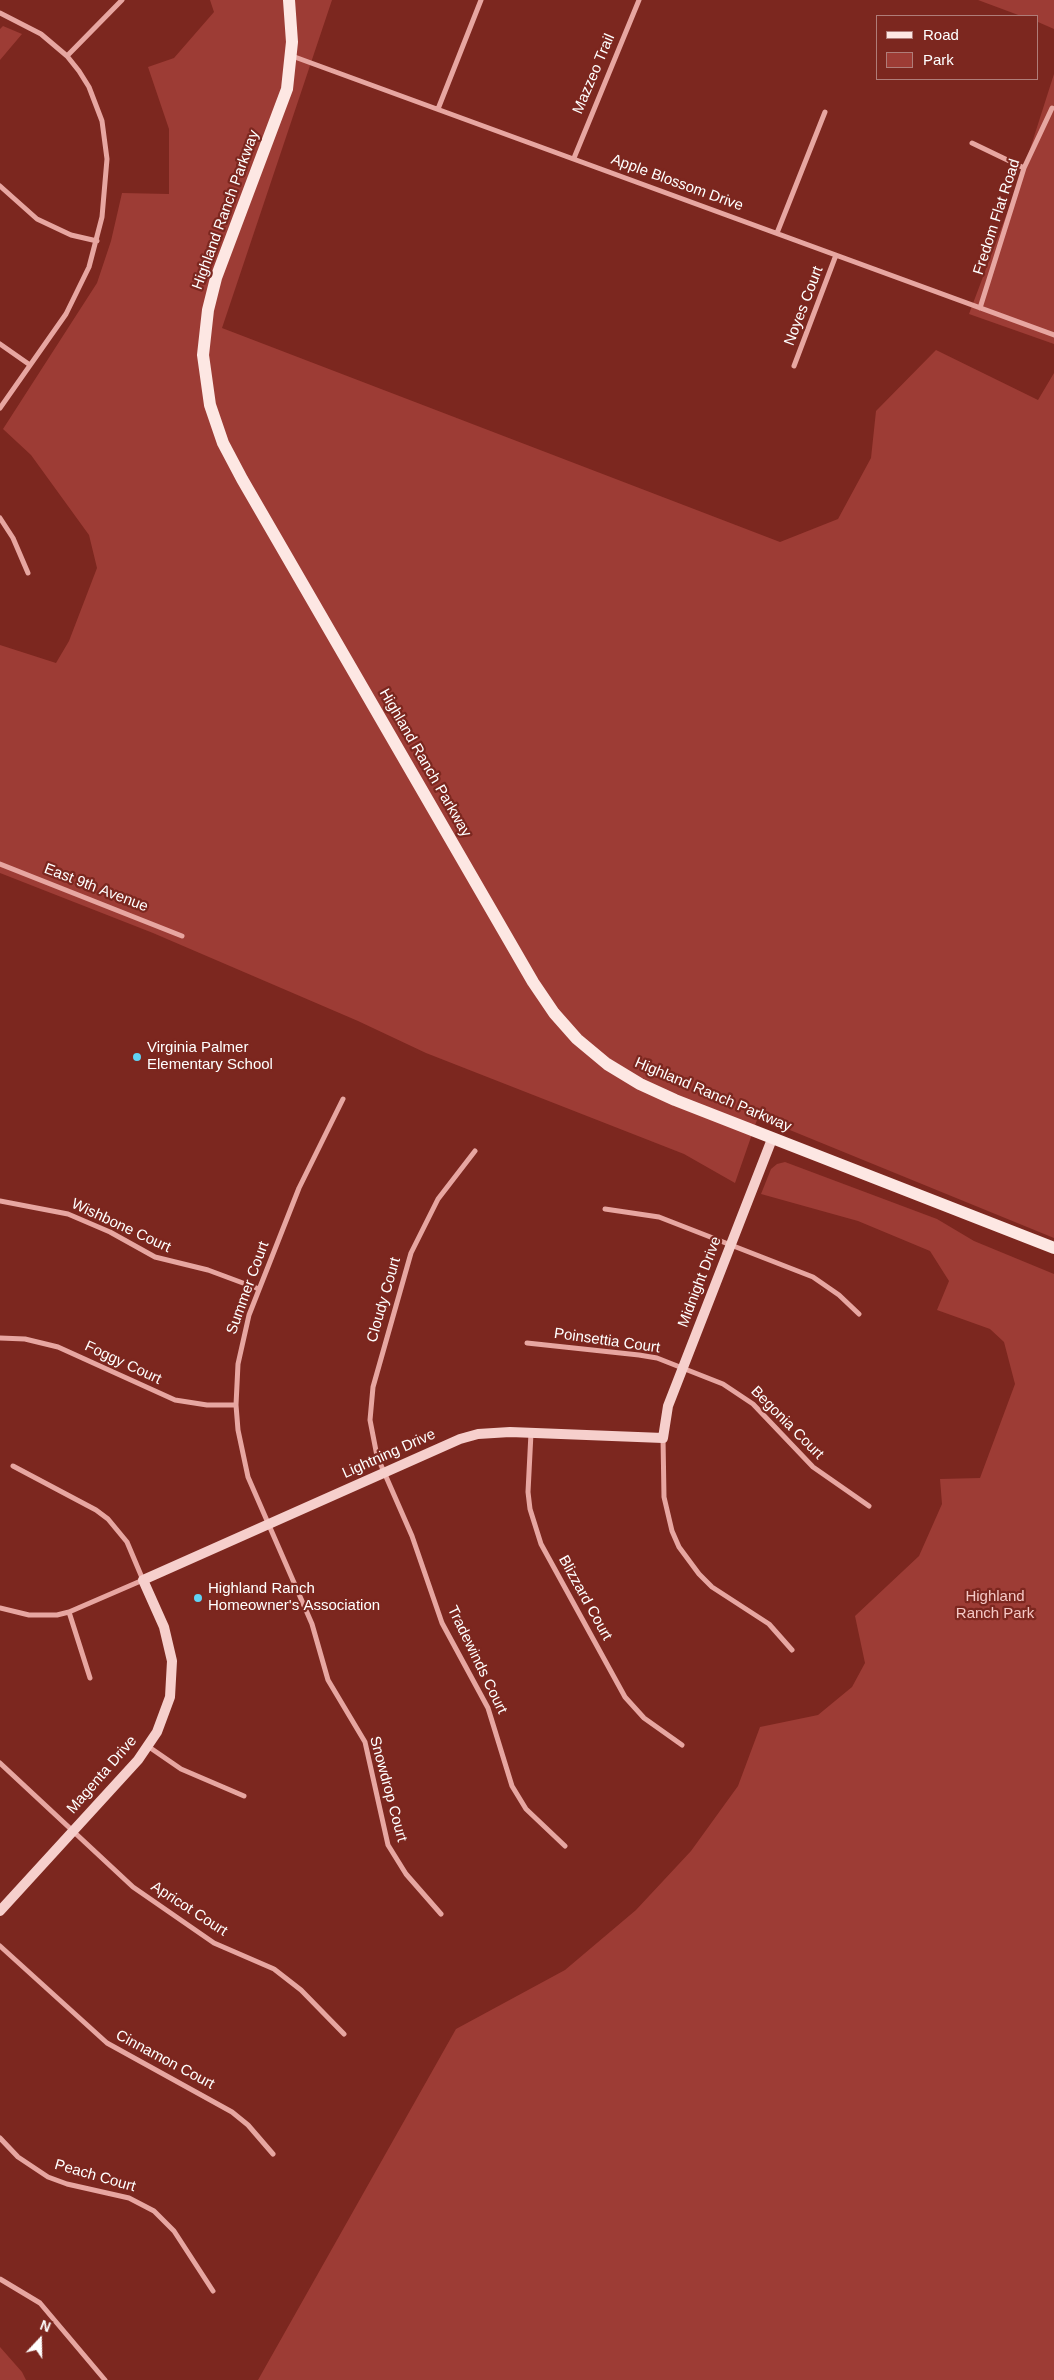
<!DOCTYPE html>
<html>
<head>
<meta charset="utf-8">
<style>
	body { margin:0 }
	#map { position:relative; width:1054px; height:2380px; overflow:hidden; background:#7c271f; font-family:Arial,sans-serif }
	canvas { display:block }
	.legend { position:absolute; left:876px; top:15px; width:162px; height:65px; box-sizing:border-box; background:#7c271f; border:1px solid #b07d79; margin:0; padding:6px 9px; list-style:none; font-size:15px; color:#fff }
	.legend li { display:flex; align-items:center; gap:10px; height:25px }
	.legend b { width:25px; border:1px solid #b07d79 }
	.north { position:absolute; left:15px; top:2315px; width:50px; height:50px; -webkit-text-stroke:4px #7c271f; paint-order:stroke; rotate:21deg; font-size:14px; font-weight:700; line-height:20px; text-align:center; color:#fff }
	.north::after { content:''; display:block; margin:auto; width:18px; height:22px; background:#fff; clip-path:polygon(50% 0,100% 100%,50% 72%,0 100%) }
</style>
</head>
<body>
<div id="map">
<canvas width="1054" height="2380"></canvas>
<ul class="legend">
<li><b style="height:6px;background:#fde7e3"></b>Road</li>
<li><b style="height:14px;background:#9d3c35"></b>Park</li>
</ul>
<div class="north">N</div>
</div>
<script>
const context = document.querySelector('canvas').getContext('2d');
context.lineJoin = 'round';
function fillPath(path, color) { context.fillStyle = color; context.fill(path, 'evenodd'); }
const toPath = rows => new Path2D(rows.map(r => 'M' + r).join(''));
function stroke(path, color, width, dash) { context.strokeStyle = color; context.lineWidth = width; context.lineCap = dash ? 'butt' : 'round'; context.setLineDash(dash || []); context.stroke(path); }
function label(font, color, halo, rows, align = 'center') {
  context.font = font + ' Arial,sans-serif'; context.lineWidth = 4.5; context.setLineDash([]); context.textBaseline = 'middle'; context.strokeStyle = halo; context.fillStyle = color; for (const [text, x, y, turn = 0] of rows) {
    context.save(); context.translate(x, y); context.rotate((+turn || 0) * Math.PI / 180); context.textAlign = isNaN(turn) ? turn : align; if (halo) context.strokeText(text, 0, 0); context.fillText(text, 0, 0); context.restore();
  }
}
fillPath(toPath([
	[210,0,332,0,222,328,780,542,838,519,871,458,876,411,936,350,1038,400,1054,373,1054,1238,758,1117,735,1183,684,1154,426,1053,358,1021,153,933,0,873,0,645,56,663,69,641,97,568,89,535,31,455,3,429,97,283,111,241,122,193,169,194,169,129,148,67,174,58,214,12],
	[978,0,1054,0,1054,29,1038,22,1038,16,1021,16],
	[3,26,22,34,0,60,0,29],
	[1054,74,1054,344,969,314,1024,168],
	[785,1162,937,1219,974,1241,1054,1274,1054,2380,258,2380,456,2029,565,1970,636,1910,691,1851,738,1786,760,1727,818,1715,852,1687,865,1663,855,1616,919,1556,942,1504,940,1479,980,1478,1015,1384,1004,1342,990,1329,937,1310,949,1281,930,1251,858,1221,761,1194,771,1169,777,1164],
	[0,2347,22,2372,26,2380,0,2380]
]), '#9d3c35');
stroke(toPath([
	[0,13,41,34,67,56,79,71,89,87,102,121,107,159,102,217,89,267,66,314,0,408],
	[67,56,122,0],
	[292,56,1054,335],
	[438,109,481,0],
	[972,143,1024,168],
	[574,158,639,0],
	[0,186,37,219,71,235,97,241],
	[777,233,825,112],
	[980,308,1024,168,1052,108],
	[0,344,30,365],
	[794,366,836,255],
	[0,518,13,538,28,573],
	[0,864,182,936],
	[343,1099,299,1188,249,1315,238,1364,236,1405,238,1430,248,1477,312,1624,328,1680,365,1742,388,1845,406,1874,441,1914],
	[475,1151,438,1199,411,1253,373,1387,370,1420,377,1456,412,1536,442,1623,488,1708,512,1786,526,1809,565,1846],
	[0,1201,68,1214,110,1232,155,1257,208,1270,259,1289],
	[605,1209,659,1217,813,1277,839,1295,859,1314],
	[0,1338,25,1339,58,1347,175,1400,207,1405,236,1405],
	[527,1343,639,1355,657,1358,723,1384,753,1404,813,1467,869,1506],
	[531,1433,528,1492,530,1509,541,1544,625,1697,644,1718,682,1745],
	[663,1438,664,1497,672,1531,679,1547,699,1574,712,1587,769,1624,792,1650],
	[0,1608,29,1615,57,1615,69,1612,143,1580,127,1542,108,1519,96,1510,13,1466],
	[69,1612,90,1678],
	[149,1747,181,1769,244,1796],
	[0,1763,133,1887,214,1943,274,1969,301,1990,344,2034],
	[0,1946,107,2043,232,2112,248,2125,273,2154],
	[0,2138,18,2157,48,2177,67,2184,129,2198,154,2211,174,2231,213,2291],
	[0,2279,40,2303,105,2380]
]), '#e7a6a1', 5);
stroke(toPath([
	[0,1911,138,1760,157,1732,170,1697,172,1661,164,1627,143,1580,460,1439,478,1434,510,1432,663,1438,668,1406,772,1139]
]), '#f6cfcc', 10);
stroke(toPath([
	[289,0,292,42,287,89,216,278,208,310,203,355,210,405,223,443,242,479,533,982,554,1013,577,1039,607,1064,640,1084,675,1100,1054,1248]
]), '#fde7e3', 12);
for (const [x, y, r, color] of [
	[137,1057,5,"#61d3f5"],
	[198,1598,5,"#61d3f5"]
]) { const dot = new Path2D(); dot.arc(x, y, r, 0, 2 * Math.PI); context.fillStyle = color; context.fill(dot); stroke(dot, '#7c271f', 2); }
label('15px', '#fff', '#7c271f', [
	["Mazzeo Trail",594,74,-67],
	["Apple Blossom Drive",677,183,20],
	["Highland Ranch Parkway",226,210,-70],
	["Fredom Flat Road",997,217,-72],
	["Noyes Court",804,306,-69],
	["Highland Ranch Parkway",425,763,60],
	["East 9th Avenue",96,888,21],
	["Highland Ranch Parkway",713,1095,23],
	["Wishbone Court",121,1226,25],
	["Midnight Drive",700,1282,-69],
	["Summer Court",248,1288,-70],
	["Cloudy Court",384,1300,-74],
	["Poinsettia Court",607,1341,8],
	["Foggy Court",123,1363,25],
	["Begonia Court",787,1423,45],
	["Lightning Drive",389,1454,-24],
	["Blizzard Court",585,1598,61],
	["Tradewinds Court",477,1660,64],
	["Magenta Drive",102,1775,-49],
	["Snowdrop Court",388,1789,75],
	["Apricot Court",189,1909,33],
	["Cinnamon Court",165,2060,28],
	["Peach Court",95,2176,16]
]);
label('15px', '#fff', '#7c271f', [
	["Virginia Palmer",147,1048],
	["Elementary School",147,1065],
	["Highland Ranch",208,1589],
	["Homeowner's Association",208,1606]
], 'left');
label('15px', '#f5c8c5', '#7c271f', [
	["Highland",995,1597],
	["Ranch Park",995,1614]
]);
</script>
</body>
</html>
